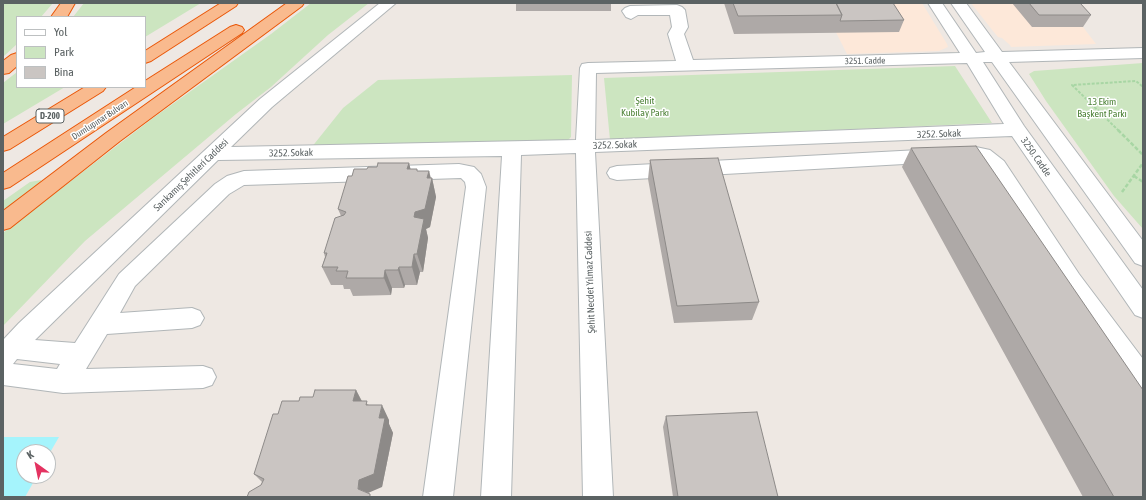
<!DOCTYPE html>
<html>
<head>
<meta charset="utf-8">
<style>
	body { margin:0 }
	#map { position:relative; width:1146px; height:500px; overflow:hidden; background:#eee8e3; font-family:"Asap Condensed",sans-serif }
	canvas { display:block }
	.frame { position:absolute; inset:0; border:4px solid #5b6263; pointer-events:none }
	.legend { position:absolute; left:16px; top:16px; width:130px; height:72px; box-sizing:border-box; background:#fff; border:1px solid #bdc0c1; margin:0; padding:5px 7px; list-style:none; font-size:12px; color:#5b6263 }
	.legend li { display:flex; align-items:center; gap:8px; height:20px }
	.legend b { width:20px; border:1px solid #bdc0c1 }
	.north { position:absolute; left:16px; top:444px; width:40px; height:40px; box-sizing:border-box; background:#fff; border:1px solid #bdc0c1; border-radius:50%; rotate:327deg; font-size:11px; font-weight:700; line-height:16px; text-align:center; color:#5b6263 }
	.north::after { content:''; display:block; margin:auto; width:14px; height:18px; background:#e43361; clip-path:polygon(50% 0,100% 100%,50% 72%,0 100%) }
</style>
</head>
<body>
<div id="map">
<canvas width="1146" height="500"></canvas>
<div class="frame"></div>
<ul class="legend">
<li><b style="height:5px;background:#fff"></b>Yol</li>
<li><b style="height:11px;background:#cce5c0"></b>Park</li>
<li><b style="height:11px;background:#cac5c2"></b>Bina</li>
</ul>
<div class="north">K</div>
</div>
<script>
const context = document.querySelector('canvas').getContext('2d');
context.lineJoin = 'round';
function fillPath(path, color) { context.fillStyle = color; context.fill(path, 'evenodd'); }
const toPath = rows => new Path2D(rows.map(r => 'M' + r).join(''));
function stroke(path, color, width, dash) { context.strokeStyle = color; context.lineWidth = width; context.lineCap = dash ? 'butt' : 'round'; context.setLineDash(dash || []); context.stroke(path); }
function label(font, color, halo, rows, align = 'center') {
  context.font = font + ' "Asap Condensed",sans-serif'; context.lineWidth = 3; context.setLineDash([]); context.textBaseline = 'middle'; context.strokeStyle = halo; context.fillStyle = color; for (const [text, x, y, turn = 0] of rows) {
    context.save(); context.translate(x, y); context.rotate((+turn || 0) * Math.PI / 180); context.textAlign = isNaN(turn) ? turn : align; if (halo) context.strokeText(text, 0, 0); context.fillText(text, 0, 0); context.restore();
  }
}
fillPath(toPath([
	[821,3,922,3,947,44,948,47,939,51,847,54],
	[971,3,1061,3,1083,27,1096,44,1011,47,1010,45,1002,38,998,37,993,31]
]), '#fde8d9');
fillPath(toPath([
	[3,3,53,3,41,17,17,17,17,44,3,57],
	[84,3,201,3,145,37,145,17,73,17],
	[311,3,369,3,328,35,271,87,236,114,85,241,3,326,3,233,153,118,271,34],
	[1143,63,1143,229,1114,196,1046,101,1029,74,1034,71],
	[955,66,992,123,610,140,604,78],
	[17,72,17,87,65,87,3,124,3,83],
	[572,75,571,137,565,143,311,148,343,108,378,80],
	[41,180,42,185,3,214,3,201,30,182]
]), '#cce5c0');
fillPath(toPath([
	[3,437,59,437,48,456,48,452,24,452,24,476,37,476,25,497,3,497]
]), '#a5f4fc');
const minor = toPath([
	[380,3,396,3,272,107,231,147,576,140,580,68,582,64,588,63,676,61,668,34,672,27,670,15,638,15,631,19,626,17,622,11,625,8,630,6,677,5,682,7,685,10,688,27,684,34,693,60,960,53,928,3,942,3,976,53,985,52,951,3,966,3,1002,52,1143,48,1143,58,1009,62,1143,241,1143,266,1135,263,992,62,983,62,1024,126,1143,290,1143,318,1135,315,1012,136,595,152,613,497,583,497,576,153,521,155,511,497,481,497,502,156,218,160,35,340,75,343,119,274,215,184,227,176,244,171,459,164,474,167,481,174,486,187,453,497,423,497,466,187,465,182,461,178,244,185,229,194,135,286,120,313,192,308,200,311,204,318,200,325,192,328,107,334,86,369,203,366,212,369,216,377,212,385,203,388,63,393,3,385,3,340,19,323,260,99,380,3],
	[967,63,1004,124,595,140,596,73,967,63],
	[17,359,60,364,57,369,13,364,17,359],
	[976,147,990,150,1004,161,1079,274,1143,359,1143,391,1134,387,1063,286,990,171,976,160,617,180,610,178,607,173,610,168,617,166,976,147]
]);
const highway = toPath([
	[61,3,75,3,67,17,51,17,61,3],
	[221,3,238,3,236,6,151,61,145,63,145,51,221,3],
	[287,3,304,3,302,6,120,141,10,228,3,230,3,211,106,133,287,3],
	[236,25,242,27,244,30,242,33,10,187,3,189,3,173,136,87,145,87,145,81,230,27,236,25],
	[17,53,17,66,9,73,3,74,3,61,11,55,17,53],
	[85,87,106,87,103,91,10,149,3,151,3,137,85,87]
]);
stroke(minor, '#b1b6b8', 2);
stroke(highway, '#ea5607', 2);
stroke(toPath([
	[1119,131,1072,85,1136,81,1143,87]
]), '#a8d6a4', 2, [3, 1.5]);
stroke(toPath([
	[1118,130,1143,155],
	[1134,176,1143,182],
	[1122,192,1143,163]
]), '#a8d6a4', 2.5, [4, 2]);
fillPath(minor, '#fff');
fillPath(highway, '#f9ba8e');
fillPath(toPath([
	[516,3,611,3,611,11,516,11],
	[724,3,893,3,904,20,899,32,734,34],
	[1012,3,1080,3,1091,15,1083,27,1032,27],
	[911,148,1143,497,1083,497,902,167],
	[650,160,759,302,752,320,674,323,648,179],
	[409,163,410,169,418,171,429,171,431,178,432,178,436,197,430,227,426,229,428,238,423,272,420,272,417,285,405,285,404,288,392,288,391,295,353,296,350,289,344,289,343,285,331,285,322,267,325,257,324,253,341,216,338,209,352,176,367,169,377,167],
	[356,390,362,401,369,405,389,420,389,424,393,433,382,487,261,485,262,482,254,474,278,414,299,401],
	[666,416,778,497,673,497,663,427]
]), '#aea9a7');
fillPath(toPath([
	[409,163,414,182,407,169],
	[429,171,431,181,432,178,436,197,430,227,426,229,428,238,423,272,417,254,414,217,415,212,427,178],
	[414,254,420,272,417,285,412,267],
	[399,267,405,285,404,288,398,270],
	[385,270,392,288,391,295,384,278],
	[356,390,364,406,353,401],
	[382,405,389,420,389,424,393,433,382,487,368,493,358,489,359,480,379,418]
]), '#8d8a88');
const building = toPath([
	[733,3,836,3,842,15,738,16,733,3],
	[836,3,893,3,904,20,840,21,842,15,836,3],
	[1029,3,1080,3,1091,15,1039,15,1029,3],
	[976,146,1143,390,1143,497,1114,497,911,148,976,146],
	[718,158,759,302,677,306,650,160,718,158],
	[378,163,409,163,407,169,417,169,417,171,429,171,427,178,432,178,425,209,415,212,414,217,424,219,417,254,414,254,412,267,399,267,398,270,385,270,384,278,346,278,348,271,336,271,338,267,322,267,327,253,324,253,335,218,344,215,346,212,338,209,348,176,352,176,354,169,367,169,368,167,377,167,378,163],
	[315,390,356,390,353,401,367,401,366,405,382,405,379,418,385,418,374,474,359,480,358,489,370,494,370,497,247,497,249,492,261,485,264,479,254,474,273,414,278,414,282,401,299,401,300,397,313,397,315,390],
	[757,412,778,497,678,497,666,416,757,412]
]);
fillPath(building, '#cac5c2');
stroke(building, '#8d8a88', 1);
label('9px', '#5b6263', '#fff', [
	["3251. Cadde",865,61,-1],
	["Dumlupınar Bulvarı",100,120,-33]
]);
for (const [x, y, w] of [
	[50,116,28]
]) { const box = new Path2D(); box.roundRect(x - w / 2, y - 7, w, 14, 3); context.fillStyle = '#fff'; context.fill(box); stroke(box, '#5b6263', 1); }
label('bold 9px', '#5b6263', null, [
	["D-200",50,116]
]);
label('10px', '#4c8036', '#fff', [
	["Şehit",645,101],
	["Kubilay Parkı",645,113],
	["13 Ekim",1102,102],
	["Başkent Parkı",1102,114]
]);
label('10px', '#5b6263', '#fff', [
	["3252. Sokak",939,134,-2],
	["3252. Sokak",615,145,-2],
	["3252. Sokak",291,153,-1],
	["3250. Cadde",1036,157,55],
	["Sarıkamış Şehitleri Caddesi",191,175,-44],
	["Şehit Necdet Yılmaz Caddesi",590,282,-92]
]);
</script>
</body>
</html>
